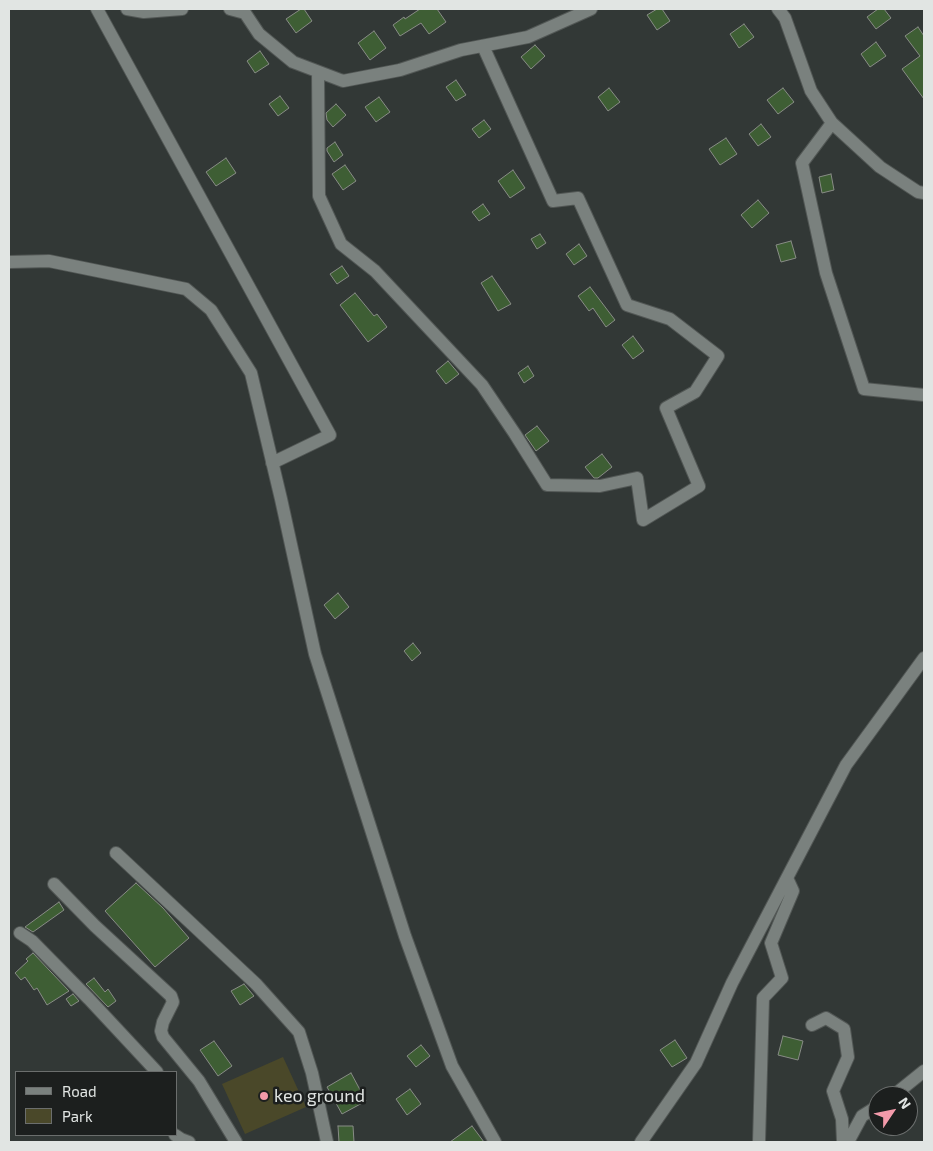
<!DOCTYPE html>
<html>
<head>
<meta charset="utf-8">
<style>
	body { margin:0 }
	#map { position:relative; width:933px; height:1151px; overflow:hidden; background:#323836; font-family:"Exo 2",sans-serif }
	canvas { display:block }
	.frame { position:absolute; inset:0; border:10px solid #e1e5e3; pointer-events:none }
	.legend { position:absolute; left:15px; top:1071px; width:162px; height:65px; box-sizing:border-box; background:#1c1f1e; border:1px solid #6b6e6d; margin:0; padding:6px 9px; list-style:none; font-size:15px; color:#e1e5e3 }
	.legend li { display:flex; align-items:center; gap:10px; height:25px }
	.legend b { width:25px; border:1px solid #6b6e6d }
	.north { position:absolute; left:868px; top:1086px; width:50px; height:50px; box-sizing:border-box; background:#1c1f1e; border:1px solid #6b6e6d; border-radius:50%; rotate:56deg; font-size:14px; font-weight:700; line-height:20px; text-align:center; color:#e1e5e3 }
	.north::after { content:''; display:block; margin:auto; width:18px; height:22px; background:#f39aaa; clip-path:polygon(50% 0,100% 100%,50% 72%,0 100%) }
</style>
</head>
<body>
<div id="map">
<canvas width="933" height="1151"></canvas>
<div class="frame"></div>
<ul class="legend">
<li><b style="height:6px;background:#7a817e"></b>Road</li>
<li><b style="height:14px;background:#4a4829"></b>Park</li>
</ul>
<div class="north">N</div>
</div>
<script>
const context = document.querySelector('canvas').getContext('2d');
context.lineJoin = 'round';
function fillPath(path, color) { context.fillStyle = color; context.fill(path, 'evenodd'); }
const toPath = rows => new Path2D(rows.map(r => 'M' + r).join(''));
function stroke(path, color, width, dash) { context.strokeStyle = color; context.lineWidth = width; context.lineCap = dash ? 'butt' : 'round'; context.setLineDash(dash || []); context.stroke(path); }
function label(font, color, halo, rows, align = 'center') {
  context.font = font + ' "Exo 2",sans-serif'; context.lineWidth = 5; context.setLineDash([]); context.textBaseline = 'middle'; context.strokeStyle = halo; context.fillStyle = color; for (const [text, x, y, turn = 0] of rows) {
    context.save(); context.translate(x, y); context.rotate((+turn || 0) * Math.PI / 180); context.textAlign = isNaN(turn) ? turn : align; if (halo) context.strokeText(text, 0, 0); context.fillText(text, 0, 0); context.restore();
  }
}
fillPath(toPath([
	[283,1057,306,1107,245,1134,222,1084]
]), '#4a4829');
const building = toPath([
	[301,9,304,9,312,21,296,33,286,19,301,9],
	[420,9,437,9,446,22,429,34,421,23,400,36,393,25,404,17,405,19,420,9],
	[657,9,662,9,670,21,657,30,647,15,657,9],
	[878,9,884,9,891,18,876,29,867,17,878,9],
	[744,24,754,37,739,48,730,34,744,24],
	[918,27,924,36,924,99,902,69,920,56,905,36,918,27],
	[374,31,386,48,370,60,358,43,374,31],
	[876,42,886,56,870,67,861,54,876,42],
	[535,45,545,56,531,69,521,57,535,45],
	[260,51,269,64,255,73,247,61,260,51],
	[456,80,466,95,456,101,446,87,456,80],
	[609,88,620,102,608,111,598,97,609,88],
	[783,88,794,102,778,114,767,100,783,88],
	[280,96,289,108,278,116,269,104,280,96],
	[379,97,390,112,376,122,365,107,379,97],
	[336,104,346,115,333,127,327,120,326,113,336,104],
	[484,120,491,129,479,138,472,129,484,120],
	[761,124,771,137,758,146,749,134,761,124],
	[726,138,737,154,720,165,709,149,726,138],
	[335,142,343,155,334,162,327,151,327,148,335,142],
	[226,158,236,173,216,186,206,172,226,158],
	[345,165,356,181,343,190,332,174,345,165],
	[513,170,525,188,510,198,498,181,513,170],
	[831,174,834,190,822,193,819,177,831,174],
	[758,200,769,213,752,228,741,215,758,200],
	[483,204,490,214,479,221,472,212,483,204],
	[540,234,546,243,537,249,531,239,540,234],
	[791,241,796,258,781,262,776,245,791,241],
	[579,244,587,256,574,265,566,254,579,244],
	[342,266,349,276,337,284,330,274,342,266],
	[492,276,511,304,498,311,481,283,492,276],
	[590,287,615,320,606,327,593,308,589,311,578,296,590,287],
	[355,293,374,316,377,314,387,327,368,342,340,305,355,293],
	[633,336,644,351,633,359,622,345,633,336],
	[448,361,459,374,446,384,436,371,448,361],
	[528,366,534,376,524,383,518,373,528,366],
	[537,426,549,441,536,451,525,435,537,426],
	[602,454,612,467,598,478,594,478,585,467,602,454],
	[338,593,349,607,335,619,324,605,338,593],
	[413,643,421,653,412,661,404,651,413,643],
	[136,883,163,908,189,938,155,967,105,911,136,883],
	[59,902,64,910,33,932,25,927,59,902],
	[33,953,69,991,47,1005,37,988,34,990,25,977,21,980,15,973,28,961,26,959,33,953],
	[94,978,105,992,108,989,116,1001,108,1007,86,984,94,978],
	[244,984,254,996,240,1005,231,991,244,984],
	[73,994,79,1001,71,1006,66,999,73,994],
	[783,1036,803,1041,798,1060,778,1055,783,1036],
	[675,1040,687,1058,672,1067,660,1050,675,1040],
	[214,1041,232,1066,218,1076,200,1050,214,1041],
	[421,1045,430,1056,416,1067,407,1056,421,1045],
	[351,1073,366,1101,342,1114,327,1087,351,1073],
	[410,1089,421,1104,407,1115,396,1099,410,1089],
	[338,1126,353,1126,354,1142,339,1142,338,1126],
	[472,1126,484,1142,450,1142,472,1126]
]);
fillPath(building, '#3e5e34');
stroke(building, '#888c86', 1);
const minor = toPath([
	[97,9,330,435,272,463],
	[127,9,144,12,182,9],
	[230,9,245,13,259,34,293,62,343,81,400,70,461,50,528,37,591,9],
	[778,9,785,18,811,91,832,123,880,167,918,192,924,193],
	[318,72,319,196,341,244,375,271,482,385,515,434,547,485,600,486,637,478,643,520,699,486,666,408,695,392,718,356,670,319,627,305,578,198,553,201,483,46],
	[832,123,802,163,826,273,864,389,924,395],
	[9,262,49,261,186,289,211,310,251,373,281,499,315,654,405,936,452,1066,495,1142],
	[116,853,256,984,299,1032,312,1073,327,1142],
	[54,884,95,926,171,996,173,1002,163,1022,161,1031,163,1037,199,1081,236,1142],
	[20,933,32,941,89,999,157,1072],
	[812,1025,826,1018,844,1029,848,1057,833,1091,842,1119,843,1142],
	[893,1096,924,1071],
	[175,1135,181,1139,189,1142],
	[641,1142,696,1063,732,983,846,765,924,658],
	[759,1142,763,998,782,978,771,943,793,891,787,878],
	[848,1142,862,1116,878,1106]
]);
stroke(minor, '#525755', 14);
stroke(minor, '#7a817e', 12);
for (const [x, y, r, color] of [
	[264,1096,5,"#f39aaa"]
]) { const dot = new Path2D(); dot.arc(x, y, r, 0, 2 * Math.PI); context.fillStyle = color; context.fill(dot); stroke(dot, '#1c1f1e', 2); }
label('18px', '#e1e5e3', '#1c1f1e', [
	["keo ground",274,1096]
], 'left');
</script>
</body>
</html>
